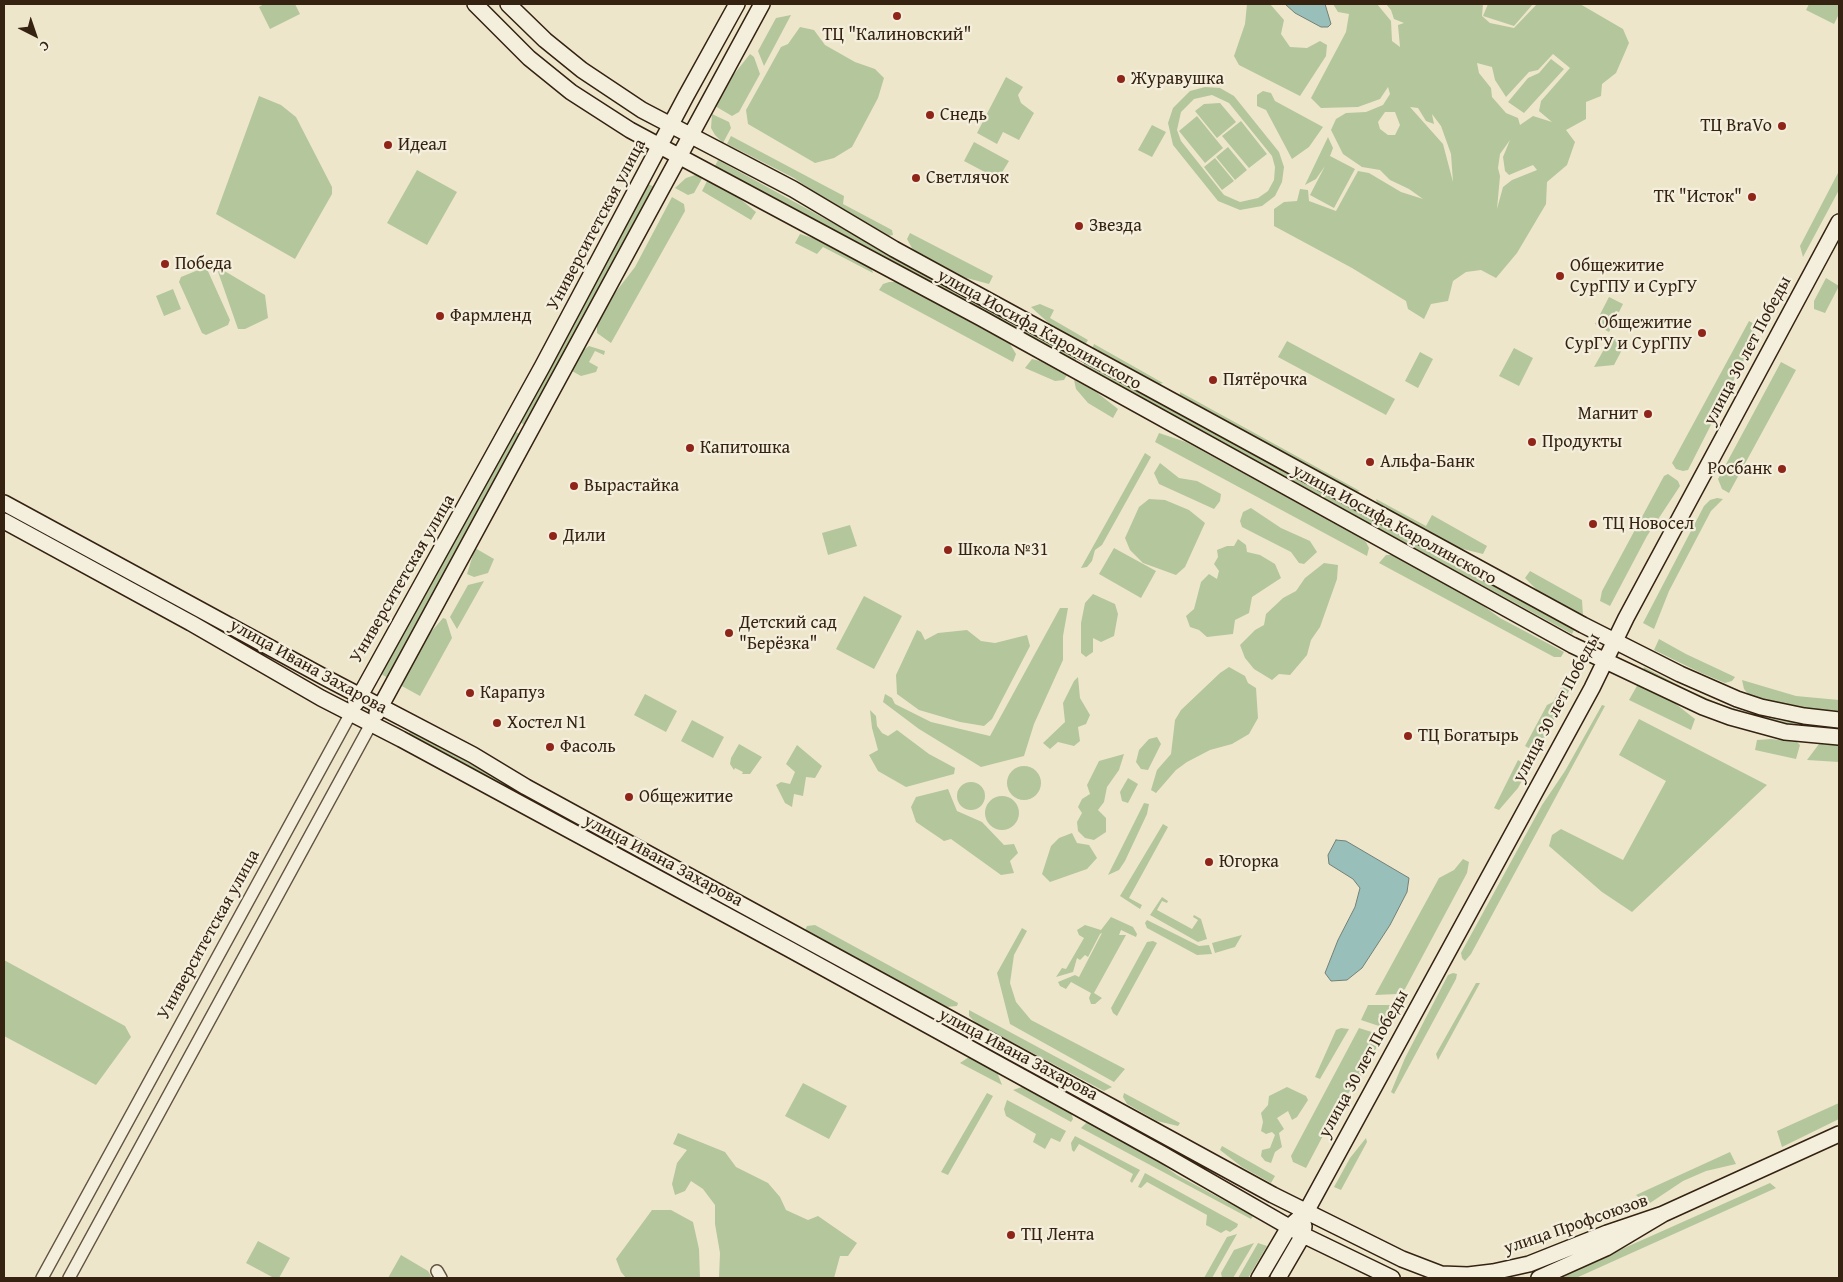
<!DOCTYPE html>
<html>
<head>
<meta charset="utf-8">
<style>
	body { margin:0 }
	#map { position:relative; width:1843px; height:1282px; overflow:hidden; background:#eee6cb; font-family:"Gentium Book Plus",serif }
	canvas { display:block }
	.frame { position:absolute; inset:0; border:5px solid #352211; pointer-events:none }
	.north { position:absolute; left:10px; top:10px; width:50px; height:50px; -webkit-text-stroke:4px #f4efdd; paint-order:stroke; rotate:139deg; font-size:14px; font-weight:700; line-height:20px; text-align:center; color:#352211 }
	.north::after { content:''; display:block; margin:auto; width:18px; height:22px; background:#352211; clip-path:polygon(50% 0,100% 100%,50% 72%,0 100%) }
</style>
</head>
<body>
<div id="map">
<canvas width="1843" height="1282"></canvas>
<div class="frame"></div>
<div class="north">С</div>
</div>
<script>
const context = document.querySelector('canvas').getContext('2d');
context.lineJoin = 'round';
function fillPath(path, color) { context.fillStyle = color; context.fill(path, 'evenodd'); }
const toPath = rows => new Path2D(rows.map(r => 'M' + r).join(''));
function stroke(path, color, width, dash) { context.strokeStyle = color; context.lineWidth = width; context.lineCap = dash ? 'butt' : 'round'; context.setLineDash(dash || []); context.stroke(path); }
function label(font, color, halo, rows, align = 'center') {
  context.font = font + ' "Gentium Book Plus",serif'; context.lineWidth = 4.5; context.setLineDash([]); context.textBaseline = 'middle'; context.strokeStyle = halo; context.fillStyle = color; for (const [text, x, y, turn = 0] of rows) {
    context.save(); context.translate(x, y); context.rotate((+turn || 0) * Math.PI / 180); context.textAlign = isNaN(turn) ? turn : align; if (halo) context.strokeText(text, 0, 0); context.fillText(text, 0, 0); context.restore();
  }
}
fillPath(toPath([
	[264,4,295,4,300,14,270,29,259,7],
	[1247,4,1270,4,1284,20,1281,34,1290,47,1307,48,1320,41,1327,45,1326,56,1300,96,1239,65,1234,56,1245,24],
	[1333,4,1377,4,1391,21,1392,41,1400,47,1398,25,1404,23,1394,19,1391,10,1386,4,1483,4,1482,16,1490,23,1514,28,1537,4,1580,4,1623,29,1629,43,1616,73,1602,84,1601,96,1586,102,1586,119,1566,130,1575,142,1567,165,1547,182,1546,204,1517,253,1496,278,1481,270,1466,272,1453,281,1448,301,1431,304,1424,319,1408,309,1406,301,1352,268,1274,226,1274,209,1284,202,1297,201,1300,189,1308,190,1309,201,1336,211,1358,171,1369,173,1401,192,1423,199,1409,189,1390,180,1380,170,1362,167,1343,154,1331,130,1336,119,1346,113,1366,112,1383,105,1390,94,1388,87,1380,99,1358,107,1321,108,1311,98,1346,32,1349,14,1338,12],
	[1553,54,1570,68,1541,101,1539,111,1552,122,1533,116,1520,125,1518,118,1506,113,1492,97,1491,88,1479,73,1477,63,1492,67,1495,80,1506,97,1529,72,1538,70],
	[1410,107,1418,108,1426,121,1434,124,1432,114,1441,126,1451,154,1453,182,1443,144],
	[1385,112,1395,112,1400,125,1395,135,1388,135,1380,129,1378,122],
	[1510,140,1503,157,1505,171,1509,175,1533,165,1537,170,1512,180,1503,187,1497,209,1500,176,1498,168,1500,154],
	[1488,4,1533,4,1514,26,1483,16],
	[1809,4,1839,4,1839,14,1834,24,1806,10],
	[791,15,764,66,758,51,776,18],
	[800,27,814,30,825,45,855,62,875,69,884,78,878,98,852,147,834,158,815,163,748,124,746,110,781,47,788,44],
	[750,54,754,57,760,74,739,112,732,116,715,106,731,78],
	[1551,59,1564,69,1524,113,1508,102,1528,78,1539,73],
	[1006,77,1023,87,1018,95,1021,103,1034,113,1019,140,1003,132,997,144,977,133],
	[1205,87,1220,88,1234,96,1279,152,1284,167,1282,182,1275,196,1262,206,1240,210,1218,201,1173,145,1168,123,1173,108,1190,91],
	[1212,95,1229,103,1272,156,1275,167,1274,180,1268,191,1258,198,1240,202,1224,195,1181,141,1177,130,1181,112,1194,99],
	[1263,91,1271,93,1275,101,1323,127,1309,147,1292,159,1266,110,1257,106,1257,95],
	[259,96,281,105,296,117,332,187,332,194,295,259,216,214],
	[1220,103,1236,122,1217,138,1195,111,1204,104],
	[712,114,729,122,731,128,723,143,715,135,711,128],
	[1197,116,1223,148,1205,163,1179,131],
	[1241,121,1267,154,1249,168,1222,136],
	[1152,125,1166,132,1152,157,1138,150],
	[731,136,844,196,843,204,892,230,893,235,888,236,838,209,794,178,727,144],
	[1328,137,1333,148,1330,156,1355,169,1334,208,1310,195,1325,166,1316,179,1305,185],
	[974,142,1009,161,998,179,964,161],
	[1228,147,1247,170,1235,180,1216,157],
	[1215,158,1234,181,1222,190,1204,167],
	[718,160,1077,357,1074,363,715,166],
	[417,170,457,192,427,245,387,223],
	[1839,171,1839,190,1803,257,1800,246],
	[695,175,704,175,694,193,688,195,675,188,686,178],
	[708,179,733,193,756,212,751,220,702,191],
	[648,184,655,187,526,426,520,422],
	[672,197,684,204,685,211,611,343,597,333,597,324,611,298,635,267],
	[910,233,993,276,989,284,963,277,913,250,907,239],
	[800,234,825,242,871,267,873,273,823,247,817,254,795,243],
	[216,266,265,295,268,318,245,329,238,329],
	[203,268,207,269,230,320,228,325,206,335,202,333,179,282,181,277],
	[1826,278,1839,286,1825,313,1814,309,1814,301],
	[889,282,897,282,1010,344,1016,354,1013,362,879,290,883,284],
	[173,289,181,309,164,316,156,296],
	[1609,297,1623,304,1609,332,1595,324],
	[1040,304,1054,310,1050,318,1088,340,1085,345,1053,327,1031,307],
	[1749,321,1756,325,1745,358,1688,470,1683,471,1676,469,1672,463],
	[1611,337,1625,344,1614,365,1594,367],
	[1287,341,1395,399,1386,415,1278,357],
	[1094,344,1163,383,1156,385,1092,349],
	[589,346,605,351,604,355,595,351,589,362,598,367,596,372,581,376,572,371,582,351],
	[1514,348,1533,358,1519,386,1499,376],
	[1420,352,1433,359,1418,388,1405,381],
	[1032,359,1040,361,1067,375,1064,380,1055,381,1025,368],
	[1085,361,1575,628,1572,634,1082,367],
	[1781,362,1796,370,1729,493,1722,489,1718,479],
	[1074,380,1095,391,1118,409,1113,418,1088,403,1076,389],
	[1180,392,1360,491,1354,493,1180,396],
	[514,431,520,434,388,678,381,674],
	[1159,433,1186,442,1360,537,1366,542,1369,548,1367,556,1155,442],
	[1145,453,1151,457,1102,545,1095,550,1092,561,1087,567,1081,568],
	[1160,463,1179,478,1197,481,1221,494,1220,501,1214,509,1159,484,1154,473],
	[1668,474,1678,481,1680,486,1647,536,1610,606,1600,601,1602,591,1664,476],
	[1717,498,1723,499,1711,511,1669,591,1654,629,1643,623,1704,506,1710,500],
	[1149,499,1165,500,1189,510,1205,523,1185,567,1176,575,1143,563,1130,550,1125,538,1139,507],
	[1376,499,1426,526,1432,515,1487,546,1483,554,1459,548,1377,503],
	[1251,508,1281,528,1310,541,1317,552,1304,564,1299,563,1291,552,1242,527,1240,521,1243,512],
	[850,525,857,546,828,555,822,533],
	[1238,539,1246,545,1247,552,1260,555,1275,564,1281,578,1252,597,1249,613,1235,620,1233,634,1207,637,1199,630,1190,627,1186,616,1194,609,1201,582,1209,574,1217,579,1219,571,1214,564,1218,557,1217,550,1227,546,1234,546],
	[475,548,494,559,488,573,474,577,467,574],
	[1114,548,1156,571,1141,598,1099,574],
	[1386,555,1393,555,1467,594,1500,618,1564,652,1561,657,1554,657,1379,563],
	[1324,563,1338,565,1337,579,1320,627,1311,640,1307,655,1290,675,1279,674,1272,680,1254,669,1245,658,1240,645,1255,630,1264,625,1266,614,1283,598,1296,591,1305,578],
	[1530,571,1582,600,1583,616,1538,591,1525,578],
	[484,581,457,629,450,617,468,585],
	[1093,594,1115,604,1118,614,1114,636,1101,642,1093,638,1093,652,1086,657,1081,653,1081,623,1085,603],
	[864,596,902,616,874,669,836,649],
	[1060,608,1068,608,1063,636,1063,660,1034,724,1024,756,981,767,919,729,883,702,885,694,892,698,895,704,931,722,990,736],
	[443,618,446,619,452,638,420,696,400,685,424,640],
	[917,630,921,632,925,640,938,633,967,630,981,641,995,643,1027,635,1030,646,992,719,984,726,960,722,919,710,897,694,896,675],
	[1659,639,1686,654,1735,677,1732,681,1725,683,1699,672,1654,650],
	[1229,667,1245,676,1248,683,1256,688,1258,718,1249,734,1232,744,1210,750,1187,762,1176,770,1156,793,1151,790,1157,770,1171,754,1175,720,1181,710,1220,673],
	[1644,667,1686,689,1725,706,1782,721,1839,726,1839,730,1781,724,1725,709,1642,673],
	[1078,677,1080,698,1090,715,1086,724,1078,727,1080,741,1074,746,1058,742,1050,749,1043,743,1065,722,1063,703,1074,681],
	[1565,680,1572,685,1539,748,1534,751,1525,746,1547,705,1553,702],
	[1742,680,1796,696,1839,700,1839,712,1798,708,1765,702,1749,695,1744,689],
	[1638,684,1672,701,1695,719,1691,730,1629,700],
	[645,694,677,711,666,732,634,715],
	[1602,705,1605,706,1471,954,1465,961,1462,958,1461,953,1542,805,1565,771],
	[870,710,876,716,877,726,882,733,888,736,897,730,929,754,955,768,954,774,906,787,878,771,869,755,878,750,872,728],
	[1639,719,1767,785,1632,912,1602,892,1549,846,1552,835,1561,829,1623,860,1666,781,1619,755],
	[692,720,724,737,713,758,681,741],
	[410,731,789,938,787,941,408,735],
	[1157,737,1161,744,1148,770,1141,769,1136,762,1139,750,1149,739],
	[1771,739,1797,742,1800,745,1796,759,1755,750,1757,740],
	[739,744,762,757,750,774,742,774,743,772,735,768,734,770,730,764,731,758],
	[1819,744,1839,745,1839,762,1807,760],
	[797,745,822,766,815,778,806,777,803,796,794,794,792,807,785,803,776,785,781,782,790,784,795,772,786,764],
	[1124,754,1119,770,1107,787,1104,802,1098,810,1106,818,1106,832,1094,840,1085,838,1078,831,1077,822,1082,813,1078,807,1082,799,1090,794,1087,785,1099,761],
	[1518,760,1526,765,1526,773,1518,788,1499,810,1494,808],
	'1007 783a17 17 0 1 1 34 0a17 17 0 1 1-34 0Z',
	[1128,778,1138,784,1128,803,1122,801,1120,792],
	'957 796a14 14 0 1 1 28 0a14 14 0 1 1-28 0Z',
	[948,789,957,811,982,822,1004,845,1014,844,1018,853,1010,861,1014,873,1001,875,951,839,944,841,916,822,911,807,916,797],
	'985 813a17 17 0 1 1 34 0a17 17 0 1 1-34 0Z',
	[1144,803,1149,804,1147,814,1125,861,1119,870,1108,875],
	[1163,824,1168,827,1129,898,1142,905,1140,909,1120,896],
	[1072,833,1077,843,1089,845,1097,858,1087,869,1050,882,1042,874,1051,846,1059,838],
	[1463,859,1469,862,1467,873,1405,989,1397,994,1375,995,1439,878,1454,870],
	[1162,897,1168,901,1167,903,1162,901,1157,910,1192,929,1198,920,1193,917,1194,915,1201,919,1207,939,1198,942,1150,915],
	[1111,917,1133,927,1137,934,1136,937,1121,930,1119,935,1126,935,1094,993,1102,998,1095,1004,1091,1004,1089,998,1091,993,1071,982,1066,989,1060,986,1058,982,1075,975,1079,977,1102,933,1100,934,1088,957,1085,955,1080,960,1077,958,1073,972,1056,977,1062,968,1066,969,1084,938,1079,935,1077,930,1085,925,1101,930],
	[1147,920,1199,946,1209,945,1212,954,1197,955,1147,928,1145,923],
	[815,925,958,1003,957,1006,946,1007,805,930,807,926],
	[1022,928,1027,931,1014,955,1010,983,1016,1002,1031,1020,1125,1069,1114,1082,1010,1024,997,973],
	[1242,935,1235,947,1215,953,1212,943],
	[1153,941,1157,943,1117,1016,1113,1013,1111,1008,1147,942],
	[801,945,1265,1195,1263,1199,799,949],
	[4,960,125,1026,131,1037,96,1085,4,1036],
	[1453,973,1457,974,1456,979,1394,1094,1391,1092,1405,1058,1448,975],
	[1476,983,1480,983,1438,1060,1436,1054],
	[1368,1005,1397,1005,1385,1028,1361,1020],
	[969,1010,1112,1087,1104,1091,976,1023,969,1016],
	[1341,1028,1349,1029,1320,1079,1315,1077,1336,1030],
	[1359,1028,1378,1034,1382,1038,1360,1077,1337,1109,1306,1168,1293,1162,1291,1156],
	[969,1057,997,1072,1002,1085,960,1063],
	[803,1083,847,1106,829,1139,785,1116],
	[1025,1086,1071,1111,1073,1119,1071,1122,1013,1090],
	[1287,1087,1306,1096,1308,1100,1297,1117,1292,1120,1288,1111,1277,1118,1284,1129,1279,1133,1282,1147,1275,1152,1271,1163,1265,1161,1261,1156,1262,1150,1270,1148,1275,1135,1272,1132,1266,1134,1261,1131,1263,1122,1261,1113,1268,1105,1269,1096],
	[987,1093,993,1096,948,1175,941,1172],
	[1124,1093,1180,1123,1178,1126,1157,1121,1127,1104,1123,1097],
	[1007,1100,1066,1131,1060,1142,1051,1138,1045,1149,1033,1142,1036,1134,1006,1116,1004,1109],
	[1839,1103,1839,1119,1782,1147,1777,1131],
	[1086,1123,1091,1123,1142,1150,1177,1175,1253,1216,1251,1219,1081,1128],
	[678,1133,725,1152,736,1167,768,1183,780,1197,786,1210,808,1220,818,1216,857,1243,848,1256,840,1256,834,1278,719,1278,720,1253,715,1224,715,1205,703,1189,691,1181,685,1191,675,1195,672,1184,677,1163,687,1150,673,1144],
	[1075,1136,1140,1170,1132,1183,1130,1181,1133,1174,1079,1144,1074,1152,1072,1150,1071,1143],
	[1366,1138,1367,1142,1341,1190,1334,1187,1350,1158],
	[1222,1146,1275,1176,1271,1183,1242,1167,1220,1150],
	[1730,1152,1736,1164,1706,1171,1683,1181,1647,1205,1636,1195],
	[1145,1173,1238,1224,1237,1227,1230,1232,1226,1230,1221,1233,1206,1225,1207,1215,1147,1182,1141,1188,1138,1187],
	[1770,1183,1776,1188,1576,1278,1557,1278],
	[652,1210,671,1210,693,1222,699,1249,700,1278,626,1278,621,1272,616,1259],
	[1237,1234,1212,1278,1204,1278,1227,1237],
	[258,1241,290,1258,279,1278,274,1278,246,1263],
	[1254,1243,1233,1278,1222,1278,1221,1273,1234,1250],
	[1258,1243,1267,1246,1248,1278,1238,1278],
	[401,1255,428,1271,432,1278,388,1278]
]), '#b4c69b');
const water = toPath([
	[1285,4,1325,4,1331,24,1328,27,1321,27,1295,13,1285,4],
	[1336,840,1346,841,1409,878,1407,892,1390,925,1362,968,1347,980,1331,981,1325,973,1338,940,1355,907,1360,888,1353,879,1329,864,1328,855,1336,840]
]);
fillPath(water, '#99bfba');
stroke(water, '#718076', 1);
const minor = toPath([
	[437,1271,441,1278],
	[42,1278,351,713],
	[69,1278,371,724]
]);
const secondary = toPath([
	[475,4,529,58,571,92,630,130,981,318,1572,645,1703,707,1730,717,1785,732,1839,737],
	[508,4,545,40,582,70,642,110,793,189,894,249,1583,625,1680,674,1737,699,1761,707,1804,716,1839,720],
	[4,503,324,677,473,755,526,787,1273,1195,1402,1259,1441,1274,1468,1275,1493,1272,1529,1264,1607,1233,1663,1214],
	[4,521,191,623,321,698,401,739,791,950,1162,1154,1303,1235,1392,1278],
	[356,703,542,367,686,96,737,4],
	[377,713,762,4],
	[1259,1278,1289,1227,1306,1212,1592,688,1626,618,1839,222],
	[1278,1278,1303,1235,1304,1226],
	[1539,1278,1606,1248,1663,1214,1839,1134]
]);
stroke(minor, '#635340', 14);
stroke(secondary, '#352211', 18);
stroke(minor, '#f4efdd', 11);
stroke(secondary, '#f4efdd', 15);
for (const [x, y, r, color] of [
	[897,16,5,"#8f2418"],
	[1121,79,5,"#8f2418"],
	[930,115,5,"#8f2418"],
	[1782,126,5,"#8f2418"],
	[388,145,5,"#8f2418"],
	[916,178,5,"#8f2418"],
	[1752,197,5,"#8f2418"],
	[1079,226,5,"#8f2418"],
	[165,264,5,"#8f2418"],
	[1560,276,5,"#8f2418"],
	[440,316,5,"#8f2418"],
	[1702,333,5,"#8f2418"],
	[1213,380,5,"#8f2418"],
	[1648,414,5,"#8f2418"],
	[1532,442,5,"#8f2418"],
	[690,448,5,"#8f2418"],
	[1370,462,5,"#8f2418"],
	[1782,469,5,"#8f2418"],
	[574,486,5,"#8f2418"],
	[1593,524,5,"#8f2418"],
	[553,536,5,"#8f2418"],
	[948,550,5,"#8f2418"],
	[729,633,5,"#8f2418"],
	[470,693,5,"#8f2418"],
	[497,723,5,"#8f2418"],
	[1408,736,5,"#8f2418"],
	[550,747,5,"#8f2418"],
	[629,797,5,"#8f2418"],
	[1209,862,5,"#8f2418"],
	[1011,1235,5,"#8f2418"]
]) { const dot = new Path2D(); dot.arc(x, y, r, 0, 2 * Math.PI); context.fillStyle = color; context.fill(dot); stroke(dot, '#f4efdd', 2); }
label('18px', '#352211', '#f4efdd', [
	["ТЦ \"Калиновский\"",897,35,"center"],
	["Журавушка",1131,79],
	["Снедь",940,115],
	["ТЦ BraVo",1772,126,"right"],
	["Идеал",398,145],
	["Светлячок",926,178],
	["ТК \"Исток\"",1742,197,"right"],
	["Звезда",1089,226],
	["Победа",175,264],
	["Общежитие",1570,266],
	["СурГПУ и СурГУ",1570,287],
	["Фармленд",450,316],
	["Общежитие",1692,323,"right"],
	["СурГУ и СурГПУ",1692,344,"right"],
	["Пятёрочка",1223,380],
	["Магнит",1638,414,"right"],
	["Продукты",1542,442],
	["Капитошка",700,448],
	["Альфа-Банк",1380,462],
	["Росбанк",1772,469,"right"],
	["Вырастайка",584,486],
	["ТЦ Новосел",1603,524],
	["Дили",563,536],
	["Школа №31",958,550],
	["Детский сад",739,623],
	["\"Берёзка\"",739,644],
	["Карапуз",480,693],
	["Хостел N1",507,723],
	["ТЦ Богатырь",1418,736],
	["Фасоль",560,747],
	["Общежитие",639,797],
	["Югорка",1219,862],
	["ТЦ Лента",1021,1235]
], 'left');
label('18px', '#352211', '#f4efdd', [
	["Университетская улица",597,225,-62],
	["улица Иосифа Каролинского",1039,330,29],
	["улица 30 лет Победы",1748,351,-62],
	["улица Иосифа Каролинского",1394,525,29],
	["Университетская улица",403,579,-60],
	["улица Ивана Захарова",308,667,29],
	["улица 30 лет Победы",1557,708,-62],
	["улица Ивана Захарова",663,861,28],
	["Университетская улица",209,935,-61],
	["улица Ивана Захарова",1018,1055,28],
	["улица 30 лет Победы",1364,1064,-61],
	["улица Профсоюзов",1576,1225,-19]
]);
</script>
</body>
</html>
